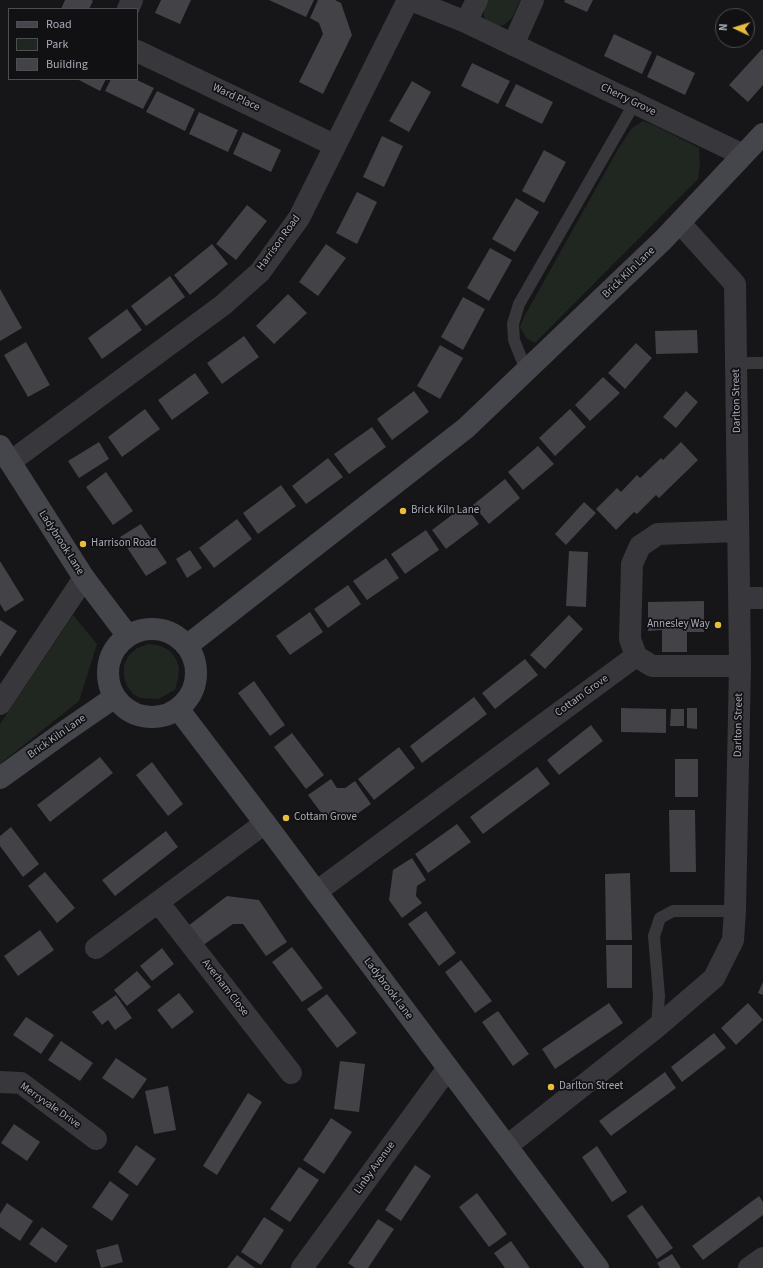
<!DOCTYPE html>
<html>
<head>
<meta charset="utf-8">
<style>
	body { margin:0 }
	#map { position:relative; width:763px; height:1268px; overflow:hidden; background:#161517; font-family:"Source Sans 3",sans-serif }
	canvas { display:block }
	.legend { position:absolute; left:8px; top:8px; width:130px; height:72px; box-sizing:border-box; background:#111012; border:1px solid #4d4e54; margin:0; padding:5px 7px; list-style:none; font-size:12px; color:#a8abb7 }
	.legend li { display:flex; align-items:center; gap:8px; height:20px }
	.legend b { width:20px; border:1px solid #4d4e54 }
	.north { position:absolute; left:715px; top:8px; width:40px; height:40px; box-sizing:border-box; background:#111012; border:1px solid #4d4e54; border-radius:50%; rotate:274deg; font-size:11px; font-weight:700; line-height:16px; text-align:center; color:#a8abb7 }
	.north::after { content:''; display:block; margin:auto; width:14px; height:18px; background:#e9bd3c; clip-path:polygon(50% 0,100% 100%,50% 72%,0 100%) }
</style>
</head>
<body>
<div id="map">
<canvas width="763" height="1268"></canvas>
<ul class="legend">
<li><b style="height:5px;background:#45464c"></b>Road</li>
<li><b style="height:11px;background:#202721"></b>Park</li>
<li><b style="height:11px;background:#424247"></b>Building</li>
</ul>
<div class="north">N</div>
</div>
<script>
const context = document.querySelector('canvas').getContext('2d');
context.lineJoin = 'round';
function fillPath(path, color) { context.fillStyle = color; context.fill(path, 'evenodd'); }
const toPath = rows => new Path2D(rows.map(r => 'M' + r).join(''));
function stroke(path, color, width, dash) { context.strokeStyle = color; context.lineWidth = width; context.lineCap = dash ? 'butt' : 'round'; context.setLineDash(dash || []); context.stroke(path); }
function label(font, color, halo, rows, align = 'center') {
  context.font = font + ' "Source Sans 3",sans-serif'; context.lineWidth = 3.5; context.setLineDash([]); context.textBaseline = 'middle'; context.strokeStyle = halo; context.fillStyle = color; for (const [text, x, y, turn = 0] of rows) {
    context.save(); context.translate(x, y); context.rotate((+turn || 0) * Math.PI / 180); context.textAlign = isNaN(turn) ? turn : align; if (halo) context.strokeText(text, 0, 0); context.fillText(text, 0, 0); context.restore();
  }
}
fillPath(toPath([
	[487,0,520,0,512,18,504,25,493,26,484,17,484,6],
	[643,121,656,126,699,148,700,163,698,179,535,343,526,338,520,327,524,317,618,149,632,128],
	[73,615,97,644,79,701,0,764,0,724],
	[149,644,161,646,170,651,176,659,179,668,178,679,175,690,158,699,140,698,133,694,127,686,124,677,124,665,129,655,137,648]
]), '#202721');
fillPath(toPath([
	[65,0,91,0,93,1,89,9,61,9],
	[161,0,191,0,180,24,155,13],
	[269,0,314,0,306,17],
	[318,0,335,0,341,3,352,35,323,94,299,82,323,34,319,23,310,18],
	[565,0,593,0,587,12,564,2],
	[614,34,652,52,642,74,604,56],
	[762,49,763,50,763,85,748,102,729,85],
	[657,55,695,73,685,95,647,77],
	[472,63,510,81,498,104,461,86],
	[77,79,106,79,100,91],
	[111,79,135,79,154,88,143,109,105,91],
	[412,81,431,92,409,132,389,121],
	[516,84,553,102,542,124,505,106],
	[157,91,195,109,185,131,146,112],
	[199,112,238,130,228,152,189,134],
	[243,132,281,150,271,172,233,154],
	[382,136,403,146,384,187,363,177],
	[544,150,566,162,544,203,522,191],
	[357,192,377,202,357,244,336,233],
	[516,198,539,212,515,252,492,239],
	[247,205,267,221,236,260,216,244],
	[212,244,228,264,190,295,174,275],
	[326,244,346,258,318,296,299,282],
	[490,248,512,260,489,301,467,288],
	[170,276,185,297,146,326,131,306],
	[0,289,22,328,0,341],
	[288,294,307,313,274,344,256,326],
	[463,297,485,309,463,350,441,337],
	[127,309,142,330,102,359,88,338],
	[697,330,698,353,656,354,655,331],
	[244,336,259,357,222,384,207,363],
	[26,342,50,385,28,397,4,355],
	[636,343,652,358,625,389,608,373],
	[440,345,463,358,440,399,417,386],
	[195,373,209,393,172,420,158,400],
	[603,377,620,393,590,421,575,405],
	[414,391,429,412,392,440,377,419],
	[686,391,698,402,676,428,663,417],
	[145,409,160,429,122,457,108,437],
	[570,409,586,427,555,456,539,438],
	[372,427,386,447,349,474,334,454],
	[99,442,109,459,79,478,68,461],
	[681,442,698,460,659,498,656,495,637,514,634,512,616,530,596,509,617,488,621,492,637,475,640,478,661,458,663,460],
	[538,446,554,464,523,490,508,472],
	[328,458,343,477,306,504,292,486],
	[106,472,133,511,113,525,86,487],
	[505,479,520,498,489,524,473,505],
	[281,485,296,506,258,534,243,513],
	[584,502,596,513,566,545,555,534],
	[465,505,479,524,446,549,432,530],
	[237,519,252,539,214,568,199,548],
	[141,524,167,563,146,576,120,537],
	[426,530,439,550,405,574,391,554],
	[190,550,202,568,187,578,176,559],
	[569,551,588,552,586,607,566,606],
	[386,558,399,578,367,600,353,581],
	[0,561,24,600,5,612,0,604],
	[348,585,361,604,328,628,314,609],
	[704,601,704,632,687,632,687,652,662,652,662,630,648,631,648,602],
	[310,612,323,632,290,655,276,636],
	[569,615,583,629,545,669,530,655],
	[0,620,17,631,0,657],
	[525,659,538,675,495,709,482,693],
	[254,681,285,725,270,736,238,693],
	[474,697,487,714,422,763,410,746],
	[621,708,666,709,666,733,621,732],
	[687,708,697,708,697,729,687,728],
	[671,709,684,709,684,726,670,726],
	[591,725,603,741,559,775,547,760],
	[292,733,324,775,306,789,274,747],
	[399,747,415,768,374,800,358,779],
	[100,757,113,773,50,822,37,805],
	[675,759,698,759,698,797,675,797],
	[152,762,183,804,168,816,136,775],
	[537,767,550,784,483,834,470,817],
	[331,779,337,788,345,788,355,781,371,804,353,817,322,814,308,795],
	[669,810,695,810,696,872,670,872],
	[457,824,471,842,428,873,415,854],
	[11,827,39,864,23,877,0,846,0,836],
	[166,831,178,847,115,896,102,880],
	[412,858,426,880,417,886,416,896,422,903,402,918,389,900,393,870],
	[45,872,75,908,57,923,28,886],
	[630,873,632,940,606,940,605,874],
	[227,896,259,900,287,942,266,956,243,924,233,924,202,946,188,926],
	[426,911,456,953,439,966,408,924],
	[40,930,54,950,18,976,4,956],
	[606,945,632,945,632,988,607,988],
	[292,947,323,988,302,1002,272,962],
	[162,948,174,964,152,981,140,966],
	[461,960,492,1001,475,1013,445,972],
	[137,971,151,987,127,1006,114,990],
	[763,982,763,995,758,993],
	[179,993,194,1012,172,1029,157,1010],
	[327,994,357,1033,337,1048,307,1009],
	[116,995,132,1018,115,1030,108,1020,102,1025,92,1012],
	[609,1003,623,1023,555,1069,542,1049],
	[748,1003,763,1020,736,1045,721,1028],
	[498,1011,529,1054,513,1066,482,1022],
	[26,1017,54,1035,41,1054,13,1035],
	[714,1033,726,1048,682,1082,671,1067],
	[61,1041,93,1063,80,1081,48,1060],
	[116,1058,147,1079,133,1099,102,1078],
	[340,1061,365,1064,359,1112,334,1109],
	[665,1072,676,1088,611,1136,599,1121],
	[168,1086,176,1130,154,1134,145,1091],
	[248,1093,262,1102,217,1175,203,1166],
	[331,1118,352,1132,324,1174,303,1160],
	[14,1124,40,1142,27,1161,1,1143],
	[136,1145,156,1159,137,1186,118,1172],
	[597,1146,627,1192,612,1202,582,1157],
	[415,1165,431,1176,401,1221,385,1210],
	[299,1167,319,1180,290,1222,270,1209],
	[110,1181,129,1195,112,1221,92,1207],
	[477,1193,507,1234,489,1247,459,1207],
	[759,1196,763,1202,763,1215,703,1260,692,1246],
	[7,1203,33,1221,20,1241,0,1227,0,1214],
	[642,1205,673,1248,657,1259,627,1216],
	[264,1217,284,1230,261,1265,241,1252],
	[378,1219,394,1229,368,1268,355,1268,348,1263],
	[42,1227,68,1246,56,1263,29,1244],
	[511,1241,530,1268,505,1268,494,1253],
	[118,1244,123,1262,101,1268,96,1250],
	[672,1254,681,1268,660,1268,657,1263],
	[237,1255,255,1268,227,1268]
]), '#424247');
stroke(toPath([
	[736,363,763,363],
	[526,370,514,340,513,324,519,304,634,104],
	[657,1027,659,996,654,936,660,918,673,911,735,911]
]), '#37373c', 12);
stroke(toPath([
	[411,0,466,22,743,155],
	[128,9,132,0],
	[466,22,477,0],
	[513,45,533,0],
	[137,51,334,145],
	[10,462,223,305,260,272,299,218,408,0],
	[738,531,658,534,640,546,632,564,630,639,636,656,652,666,740,666],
	[740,598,763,598],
	[0,704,84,578],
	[316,892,636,656],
	[158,902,291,1073],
	[96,948,265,823],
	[0,1082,21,1083,96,1139],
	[507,1146,657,1027,714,978,733,940,735,911,740,666,735,284,680,223],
	[302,1268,448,1068],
	[749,1268,763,1258]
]), '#37373c', 22);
stroke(toPath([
	[0,446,84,578,128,636],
	'108 673a44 44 0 1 1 88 0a44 44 0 1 1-88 0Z',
	[188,645,466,428,663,240,763,134],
	[179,710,265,823,350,937,598,1268],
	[0,778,64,732,115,697]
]), '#45464c', 22);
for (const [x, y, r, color] of [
	[403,511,4,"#e9bd3c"],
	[83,544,4,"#e9bd3c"],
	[718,625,4,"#e9bd3c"],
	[286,818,4,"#e9bd3c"],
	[551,1087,4,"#e9bd3c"]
]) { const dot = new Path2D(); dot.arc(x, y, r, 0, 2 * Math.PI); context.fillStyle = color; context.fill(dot); stroke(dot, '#111012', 1.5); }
label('11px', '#a8abb7', '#111012', [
	["Ward Place",236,98,25],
	["Cherry Grove",628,100,26],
	["Harrison Road",279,243,-54],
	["Brick Kiln Lane",629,273,-44],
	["Darlton Street",737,401,-91],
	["Ladybrook Lane",61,543,57],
	["Cottam Grove",582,696,-36],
	["Darlton Street",739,725,-89],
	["Brick Kiln Lane",57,737,-35],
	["Averham Close",225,988,52],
	["Ladybrook Lane",388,989,53],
	["Merryvale Drive",50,1106,35],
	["Linby Avenue",375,1168,-54]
]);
label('11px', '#a8abb7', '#111012', [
	["Brick Kiln Lane",411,511],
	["Harrison Road",91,544],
	["Annesley Way",710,625,"right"],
	["Cottam Grove",294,818],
	["Darlton Street",559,1087]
], 'left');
</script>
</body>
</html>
